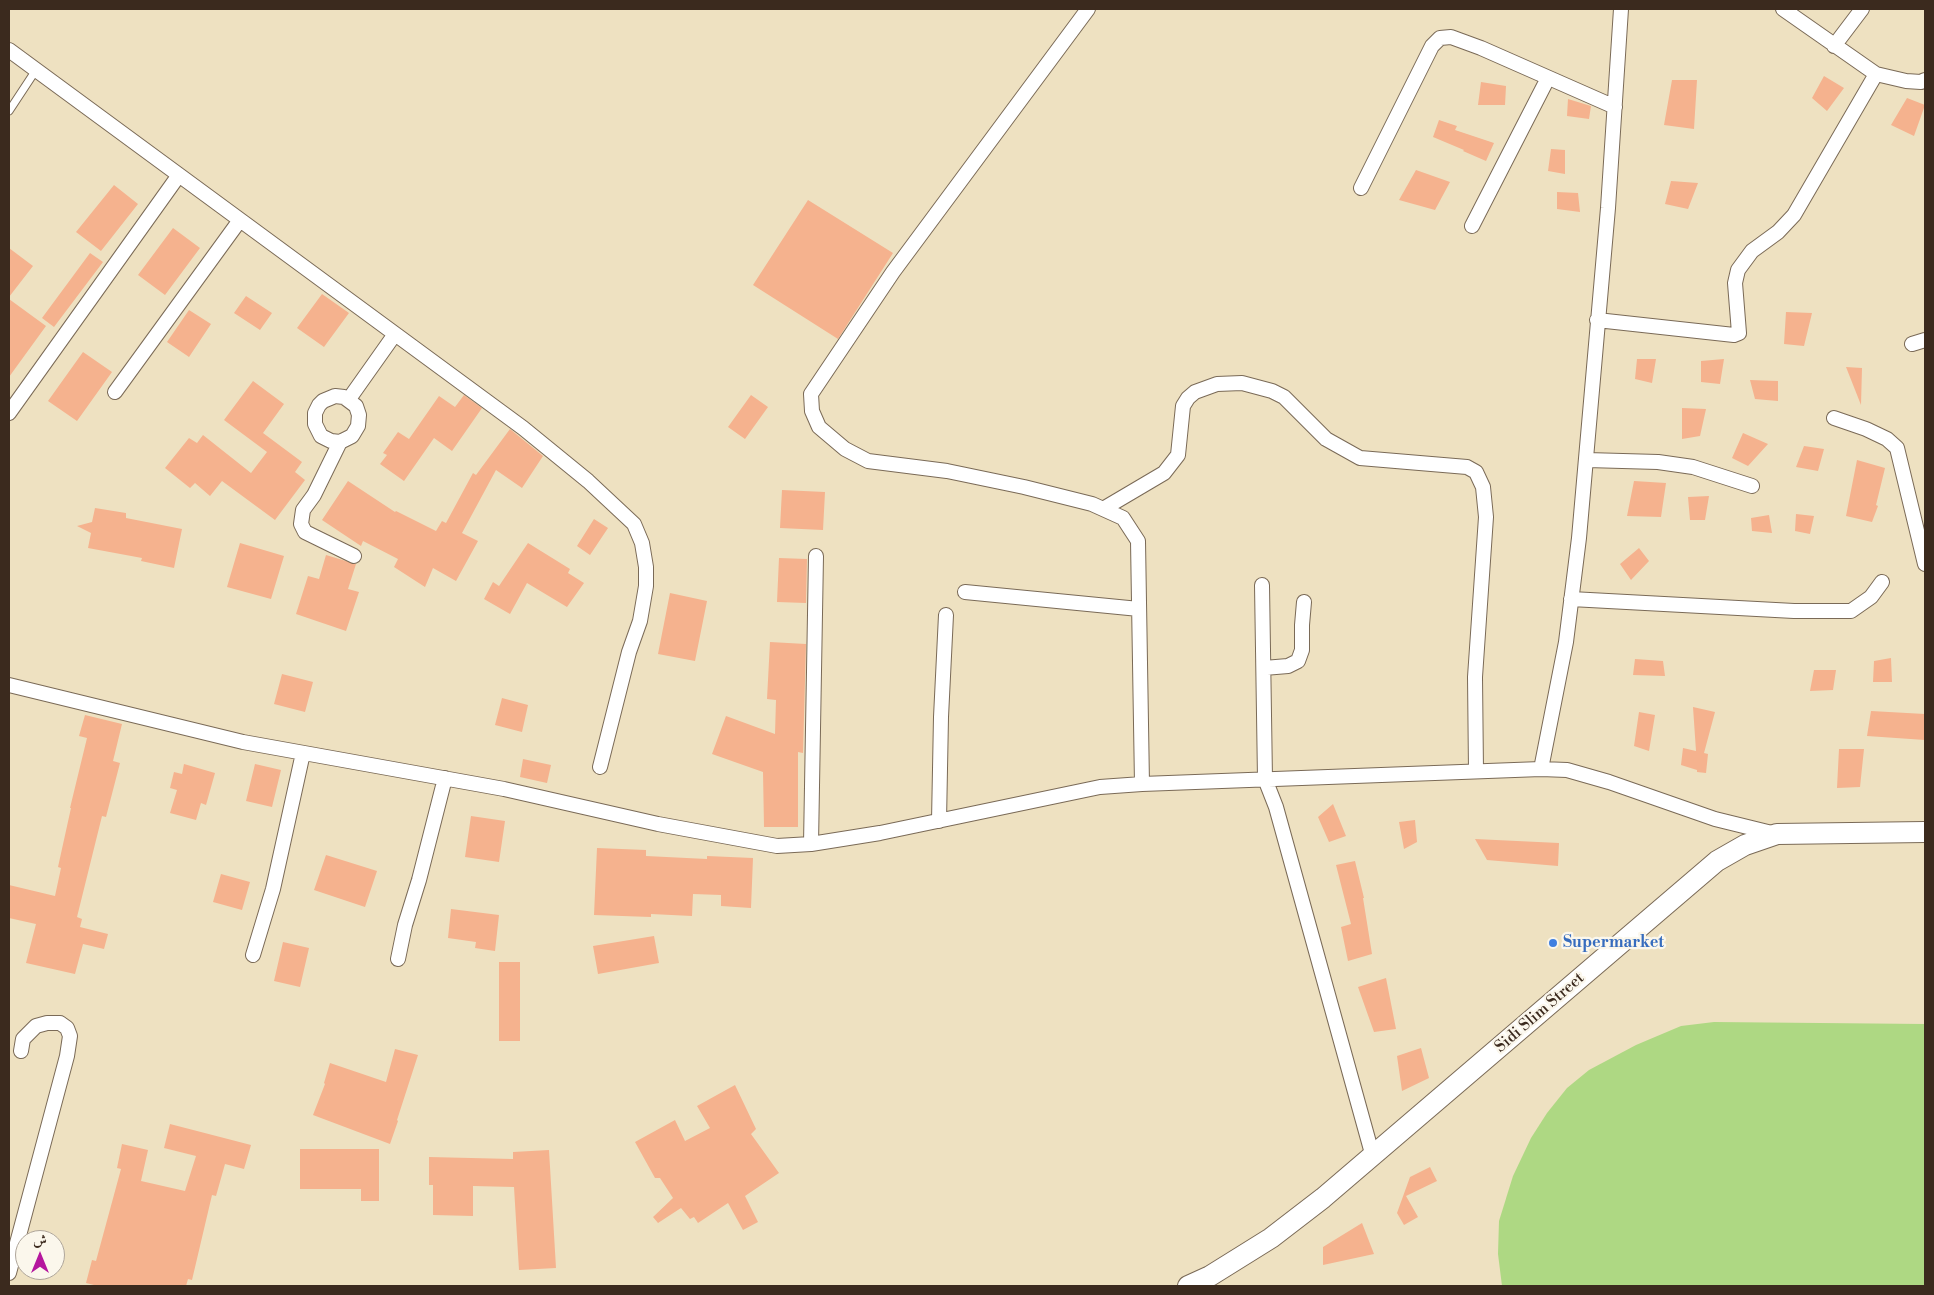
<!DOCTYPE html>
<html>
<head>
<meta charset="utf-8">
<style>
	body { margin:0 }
	#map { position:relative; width:1934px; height:1295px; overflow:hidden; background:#eee1c1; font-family:"Libre Bodoni",Amiri,serif }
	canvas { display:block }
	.frame { position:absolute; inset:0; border:10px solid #3b2a1e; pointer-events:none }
	.north { position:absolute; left:15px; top:1230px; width:50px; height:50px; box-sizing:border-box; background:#fbf7ec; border:1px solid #aea59a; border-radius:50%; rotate:0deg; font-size:14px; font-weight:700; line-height:20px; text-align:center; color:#3b2a1e }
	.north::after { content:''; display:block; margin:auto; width:18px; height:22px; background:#b5179e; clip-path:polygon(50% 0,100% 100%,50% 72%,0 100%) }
</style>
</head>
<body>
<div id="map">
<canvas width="1934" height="1295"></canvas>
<div class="frame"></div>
<div class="north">ش</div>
</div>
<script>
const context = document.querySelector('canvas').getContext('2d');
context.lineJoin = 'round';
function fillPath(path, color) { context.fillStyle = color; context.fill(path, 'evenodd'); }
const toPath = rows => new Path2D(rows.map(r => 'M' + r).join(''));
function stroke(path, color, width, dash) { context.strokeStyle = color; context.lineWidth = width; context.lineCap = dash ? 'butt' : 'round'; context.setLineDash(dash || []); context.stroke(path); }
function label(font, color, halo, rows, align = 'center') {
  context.font = font + ' "Libre Bodoni",serif'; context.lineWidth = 4.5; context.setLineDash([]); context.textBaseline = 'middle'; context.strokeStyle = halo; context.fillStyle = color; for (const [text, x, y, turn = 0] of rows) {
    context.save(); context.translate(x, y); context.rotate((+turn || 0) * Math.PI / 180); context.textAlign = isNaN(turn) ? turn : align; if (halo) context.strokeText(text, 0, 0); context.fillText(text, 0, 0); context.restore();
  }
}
fillPath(toPath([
	[1714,1022,1925,1024,1925,1286,1502,1286,1498,1254,1499,1221,1513,1176,1531,1138,1547,1113,1567,1088,1589,1070,1636,1045,1681,1026]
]), '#aed883');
fillPath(toPath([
	[1824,76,1844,88,1827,111,1812,98],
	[1672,80,1697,80,1694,129,1664,125],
	[1481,82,1506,86,1505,105,1478,105],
	[1907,98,1925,105,1914,136,1891,125],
	[1568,99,1591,106,1589,119,1567,116],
	[1439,120,1457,126,1455,130,1494,143,1486,161,1463,151,1464,150,1433,137],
	[1551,149,1565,150,1565,174,1548,171],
	[1416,170,1450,182,1435,210,1399,200],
	[1671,181,1698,183,1688,209,1665,204],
	[114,185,138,204,101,251,76,232],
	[1557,192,1578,193,1580,212,1557,209],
	[808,200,893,253,838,339,753,285],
	[173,228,200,248,165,295,138,275],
	[9,248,33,266,9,297],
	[90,253,103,262,54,327,42,318],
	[322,294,349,313,324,347,297,328],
	[246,296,272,313,260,330,234,313],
	[9,299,46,326,9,377],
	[189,310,211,324,189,357,167,342],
	[1786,312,1812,313,1804,346,1784,344],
	[83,352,112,372,77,421,48,401],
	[1637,359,1656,359,1652,383,1635,379],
	[1724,359,1720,384,1701,382,1701,361],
	[1846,367,1862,368,1861,405],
	[1750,380,1778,381,1778,401,1755,399],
	[253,381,284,404,263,433,302,462,295,472,305,480,275,520,222,481,210,496,195,483,190,488,165,468,189,438,197,443,203,435,251,473,267,452,224,420],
	[464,395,482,408,452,451,434,438,404,481,380,464,387,455,383,453,398,432,409,439,439,396,455,407],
	[751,395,768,407,745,439,728,427],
	[1682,408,1706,409,1700,436,1682,439],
	[510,429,543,456,522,488,496,470,462,533,478,541,456,581,433,568,425,587,394,567,398,559,363,541,361,546,322,520,348,481,395,512,396,511,436,531,442,521,446,523,473,473,476,475],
	[1743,433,1768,444,1748,466,1732,458],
	[1804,446,1824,449,1818,471,1796,467],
	[1857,460,1885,468,1876,505,1878,506,1872,522,1846,516],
	[1634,481,1666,483,1661,517,1627,516],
	[782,490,825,492,823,530,780,528],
	[1709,496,1705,520,1690,520,1688,497],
	[95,508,126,513,126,518,182,529,174,568,141,561,142,558,88,548,91,533,77,526,92,522],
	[1796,514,1814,516,1810,534,1795,531],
	[1769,515,1772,533,1752,531,1751,518],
	[594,519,608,528,590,555,577,546],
	[240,543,284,556,271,599,227,587],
	[528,543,570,569,568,573,584,583,567,607,527,583,510,614,484,599,493,582,499,586],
	[1639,548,1649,561,1631,580,1620,564],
	[326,555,356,564,348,589,359,592,346,631,296,614,308,576,319,579],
	[779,558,807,559,806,603,777,602],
	[670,593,707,601,695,661,658,654],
	[770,642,806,644,803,753,798,752,798,827,764,827,763,772,712,754,726,716,775,734,776,700,767,699],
	[1891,658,1892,682,1873,682,1874,661],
	[1635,659,1663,661,1665,676,1633,675],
	[1814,670,1836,670,1833,690,1810,691],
	[282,674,313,682,305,712,274,704],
	[502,698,528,705,522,732,495,725],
	[1693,707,1715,712,1704,753,1708,754,1706,773,1697,772,1697,770,1681,765,1683,748,1696,751],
	[1871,711,1925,714,1925,740,1867,736],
	[1639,712,1655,715,1649,751,1634,746],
	[85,715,122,724,113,761,120,763,106,817,102,816,77,917,82,919,80,927,108,934,104,949,83,944,75,974,26,963,36,924,9,918,9,885,55,896,61,868,58,867,71,808,70,808,87,738,79,736],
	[1839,749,1864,749,1860,787,1837,788],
	[523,759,551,765,547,783,520,777],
	[184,764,215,773,206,805,201,803,196,820,170,813,177,790,170,788,174,772,182,774],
	[255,764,281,770,272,807,246,801],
	[1333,804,1346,836,1329,842,1318,817],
	[471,816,505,821,499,862,465,857],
	[1415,820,1417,842,1404,849,1399,822],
	[1475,839,1559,843,1558,866,1487,860],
	[597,848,646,850,646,856,707,859,707,856,753,858,751,908,721,906,721,895,693,894,692,916,651,914,651,917,594,915],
	[326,855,377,871,365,907,314,890],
	[1355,861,1364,898,1363,898,1372,954,1348,961,1341,927,1351,924,1336,865],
	[221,874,250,882,242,910,213,902],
	[451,909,499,915,495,951,475,948,476,942,448,938],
	[654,936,659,963,598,974,593,946],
	[283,942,309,948,300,987,274,981],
	[499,962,520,962,520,1041,499,1041],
	[1386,978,1396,1029,1374,1032,1358,987],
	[1421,1048,1429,1078,1402,1091,1397,1056],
	[395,1049,418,1055,397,1120,398,1121,390,1144,313,1115,325,1084,324,1083,330,1063,386,1082],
	[735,1085,756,1129,751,1134,779,1173,745,1196,758,1222,743,1230,728,1203,698,1223,694,1217,690,1219,681,1208,658,1223,653,1217,673,1198,660,1178,655,1178,635,1142,675,1120,685,1141,710,1128,697,1106],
	[170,1124,251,1145,244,1169,225,1164,216,1196,212,1195,192,1280,188,1279,186,1286,98,1286,86,1283,92,1260,96,1261,121,1169,117,1168,122,1144,148,1150,141,1181,185,1191,196,1156,164,1148],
	[300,1149,379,1149,379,1201,361,1201,361,1189,300,1189],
	[549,1150,556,1268,519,1270,514,1187,473,1186,473,1216,433,1215,433,1185,429,1185,429,1157,513,1159,513,1152],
	[1430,1167,1437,1181,1406,1196,1418,1217,1404,1225,1397,1213,1410,1177],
	[1362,1223,1374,1254,1323,1265,1323,1247]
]), '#f5b28e');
const lane = toPath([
	[9,111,36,70]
]);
const street = toPath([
	[1088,9,893,272,811,394,812,411,819,427,845,449,868,461,947,471,1024,487,1092,504,1123,518,1138,541,1142,784],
	[1783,9,1876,74,1906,81,1921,82,1925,80],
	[1834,46,1862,9],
	[9,50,523,428,588,481,634,524,642,543,646,567,646,586,640,621,629,652,600,767],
	[1361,188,1432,46,1440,38,1451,37,1481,48,1615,107],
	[1472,226,1548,78],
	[1597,320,1734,335,1739,333,1735,283,1738,270,1752,251,1778,232,1794,215,1876,74],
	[1912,344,1925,340],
	[115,392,240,220],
	[349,399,395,334],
	[9,413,179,175],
	[1834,418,1866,429,1887,439,1897,448,1925,564],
	[340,442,331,441,321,436,315,424,315,413,319,405,323,401,335,396,344,397,356,406,359,415,358,426,352,436,340,442,314,495,303,510,301,524,305,532,354,556],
	[1587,460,1658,462,1693,467,1752,486],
	[1103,509,1164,473,1178,455,1183,406,1188,398,1195,392,1217,384,1242,383,1272,391,1284,397,1326,439,1360,458,1467,467,1476,472,1483,487,1486,517,1475,677,1476,771],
	[1262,585,1265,779,1276,807,1373,1157],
	[965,592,1139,609],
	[1571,599,1794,611,1851,611,1871,597,1882,582],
	[1264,668,1288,666,1298,661,1302,650,1302,625,1304,602],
	[9,685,243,742,504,789,658,824,777,846,811,844,880,833,1100,787,1142,784,1541,769,1567,770,1609,782,1715,819,1776,834],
	[1541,769,1566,642,1579,538,1608,208,1621,9],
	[939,821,941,717,946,615],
	[811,844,816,556],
	[253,955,273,889,303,753],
	[398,959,405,925,419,880,445,778],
	[9,1273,67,1056,70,1036,67,1028,60,1023,47,1023,36,1026,23,1039,21,1051]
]);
const secondary = toPath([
	[1188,1286,1210,1276,1271,1238,1323,1198,1717,861,1745,845,1777,834,1925,832]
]);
stroke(lane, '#7a6a57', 9);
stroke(street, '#7a6a57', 16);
stroke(secondary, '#7a6a57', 22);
stroke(lane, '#fff', 7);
stroke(street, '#fff', 14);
stroke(secondary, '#fff', 20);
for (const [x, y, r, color] of [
	[1553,943,5,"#3f7fe0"]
]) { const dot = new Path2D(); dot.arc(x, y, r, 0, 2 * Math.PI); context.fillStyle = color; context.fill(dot); stroke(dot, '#fbf7ec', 2); }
label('bold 16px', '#366cbe', '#fbf7ec', [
	["Supermarket",1563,943]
], 'left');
label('16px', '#3b2a1e', '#fbf7ec', [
	["Sidi Slim Street",1540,1013,-41]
]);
</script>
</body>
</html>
